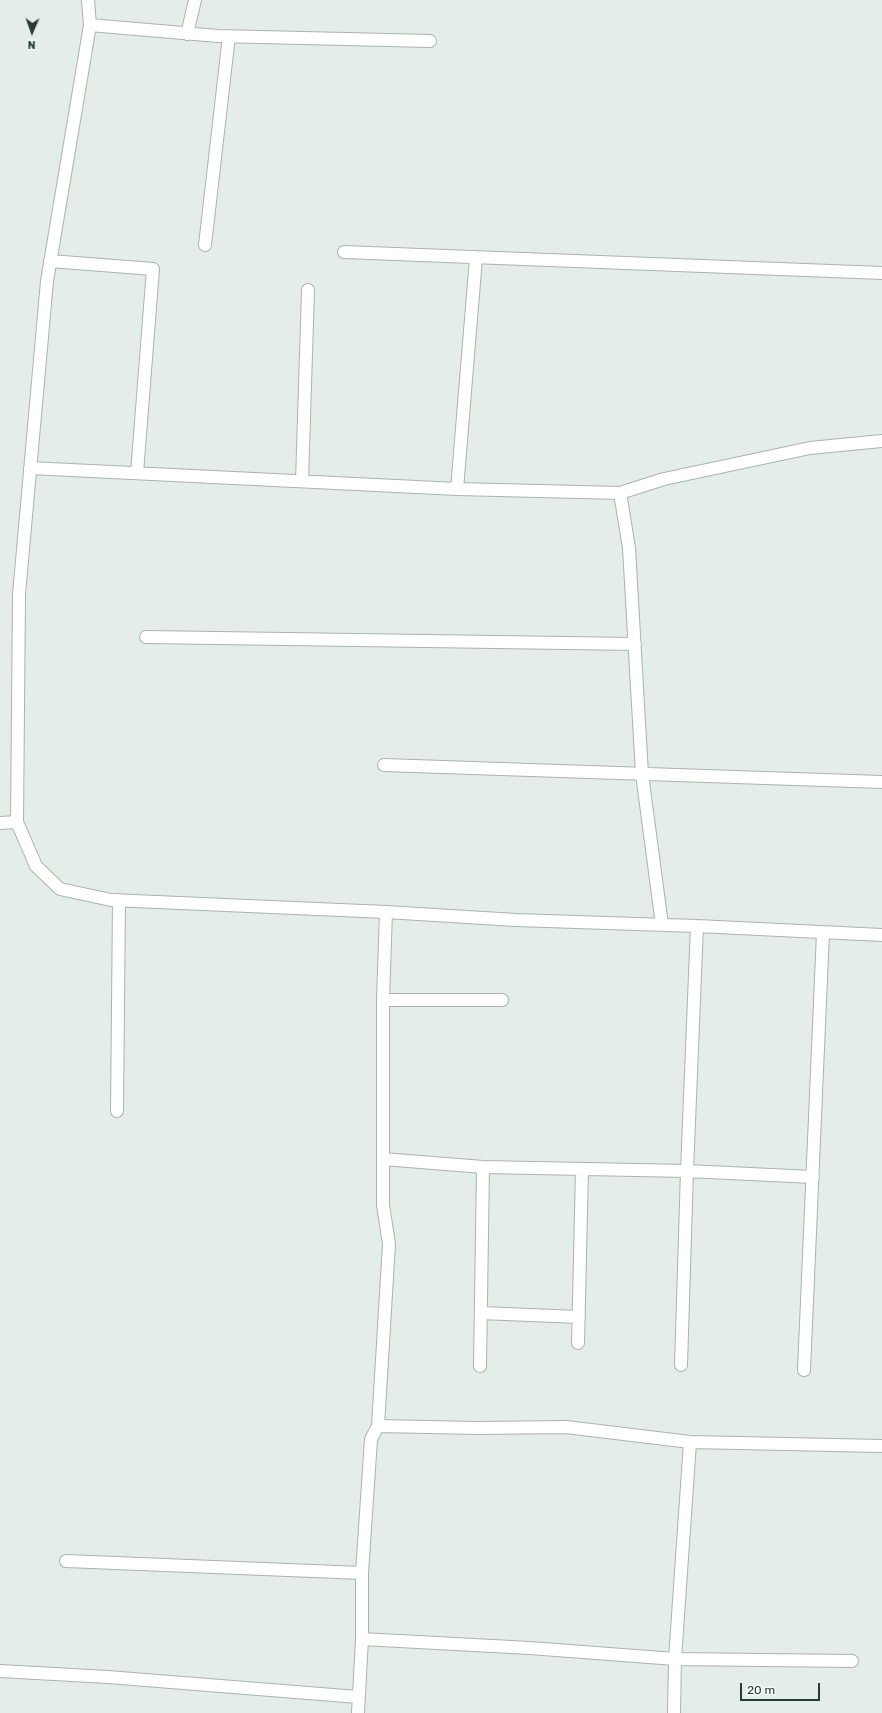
<!DOCTYPE html>
<html>
<head>
<meta charset="utf-8">
<style>
	body { margin:0 }
	#map { position:relative; width:882px; height:1713px; overflow:hidden; background:#e5ede8; font-family:Rubik,sans-serif }
	canvas { display:block }
	.north { position:absolute; left:12px; top:12px; width:40px; height:40px; -webkit-text-stroke:3px #f6faf7; paint-order:stroke; rotate:182deg; font-size:11px; font-weight:700; line-height:16px; text-align:center; color:#253e31 }
	.north::after { content:''; display:block; margin:auto; width:14px; height:18px; background:#253e31; clip-path:polygon(50% 0,100% 100%,50% 72%,0 100%) }
	.scale { position:absolute; left:740px; top:1683px; width:80px; height:18px; box-sizing:border-box; border:2px solid #253e31; border-top:0; padding-left:5px; font-size:12px; line-height:14px; white-space:nowrap; color:#253e31; -webkit-text-stroke:3px #f6faf7; paint-order:stroke }
</style>
</head>
<body>
<div id="map">
<canvas width="882" height="1713"></canvas>
<div class="north">N</div>
<div class="scale">20 m</div>
</div>
<script>
const context = document.querySelector('canvas').getContext('2d');
context.lineJoin = 'round';
const toPath = rows => new Path2D(rows.map(r => 'M' + r).join(''));
function stroke(path, color, width, dash) { context.strokeStyle = color; context.lineWidth = width; context.lineCap = dash ? 'butt' : 'round'; context.setLineDash(dash || []); context.stroke(path); }
const minor = toPath([
	[88,0,90,25,47,281,19,594,17,822,36,866,60,889,111,900,386,912,516,920,697,926,882,935],
	[90,25,218,36,430,41],
	[187,34,195,0],
	[205,245,229,36],
	[344,252,882,273],
	[50,261,153,269,137,473],
	[30,468,457,489,620,493,664,479,810,448,882,441],
	[302,481,308,290],
	[457,489,476,258],
	[620,493,629,548,642,774,662,925],
	[146,637,635,644],
	[384,765,882,782],
	[0,823,17,822],
	[386,912,383,1000,383,1159,483,1167,687,1171,813,1177],
	[383,1000,502,1000],
	[117,1111,119,900],
	[383,1159,383,1205,389,1244,378,1426,477,1428,566,1427,690,1442,882,1446],
	[481,1313,579,1317],
	[578,1343,582,1169],
	[681,1365,687,1171,697,926],
	[480,1366,483,1167],
	[804,1370,823,933],
	[378,1426,371,1439,362,1573,362,1639,530,1648,675,1659,852,1661],
	[66,1561,362,1573],
	[0,1671,108,1677,358,1697],
	[358,1713,362,1639],
	[674,1713,675,1659,690,1442]
]);
stroke(minor, '#a8b5ad', 14);
stroke(minor, '#fff', 12);
</script>
</body>
</html>
